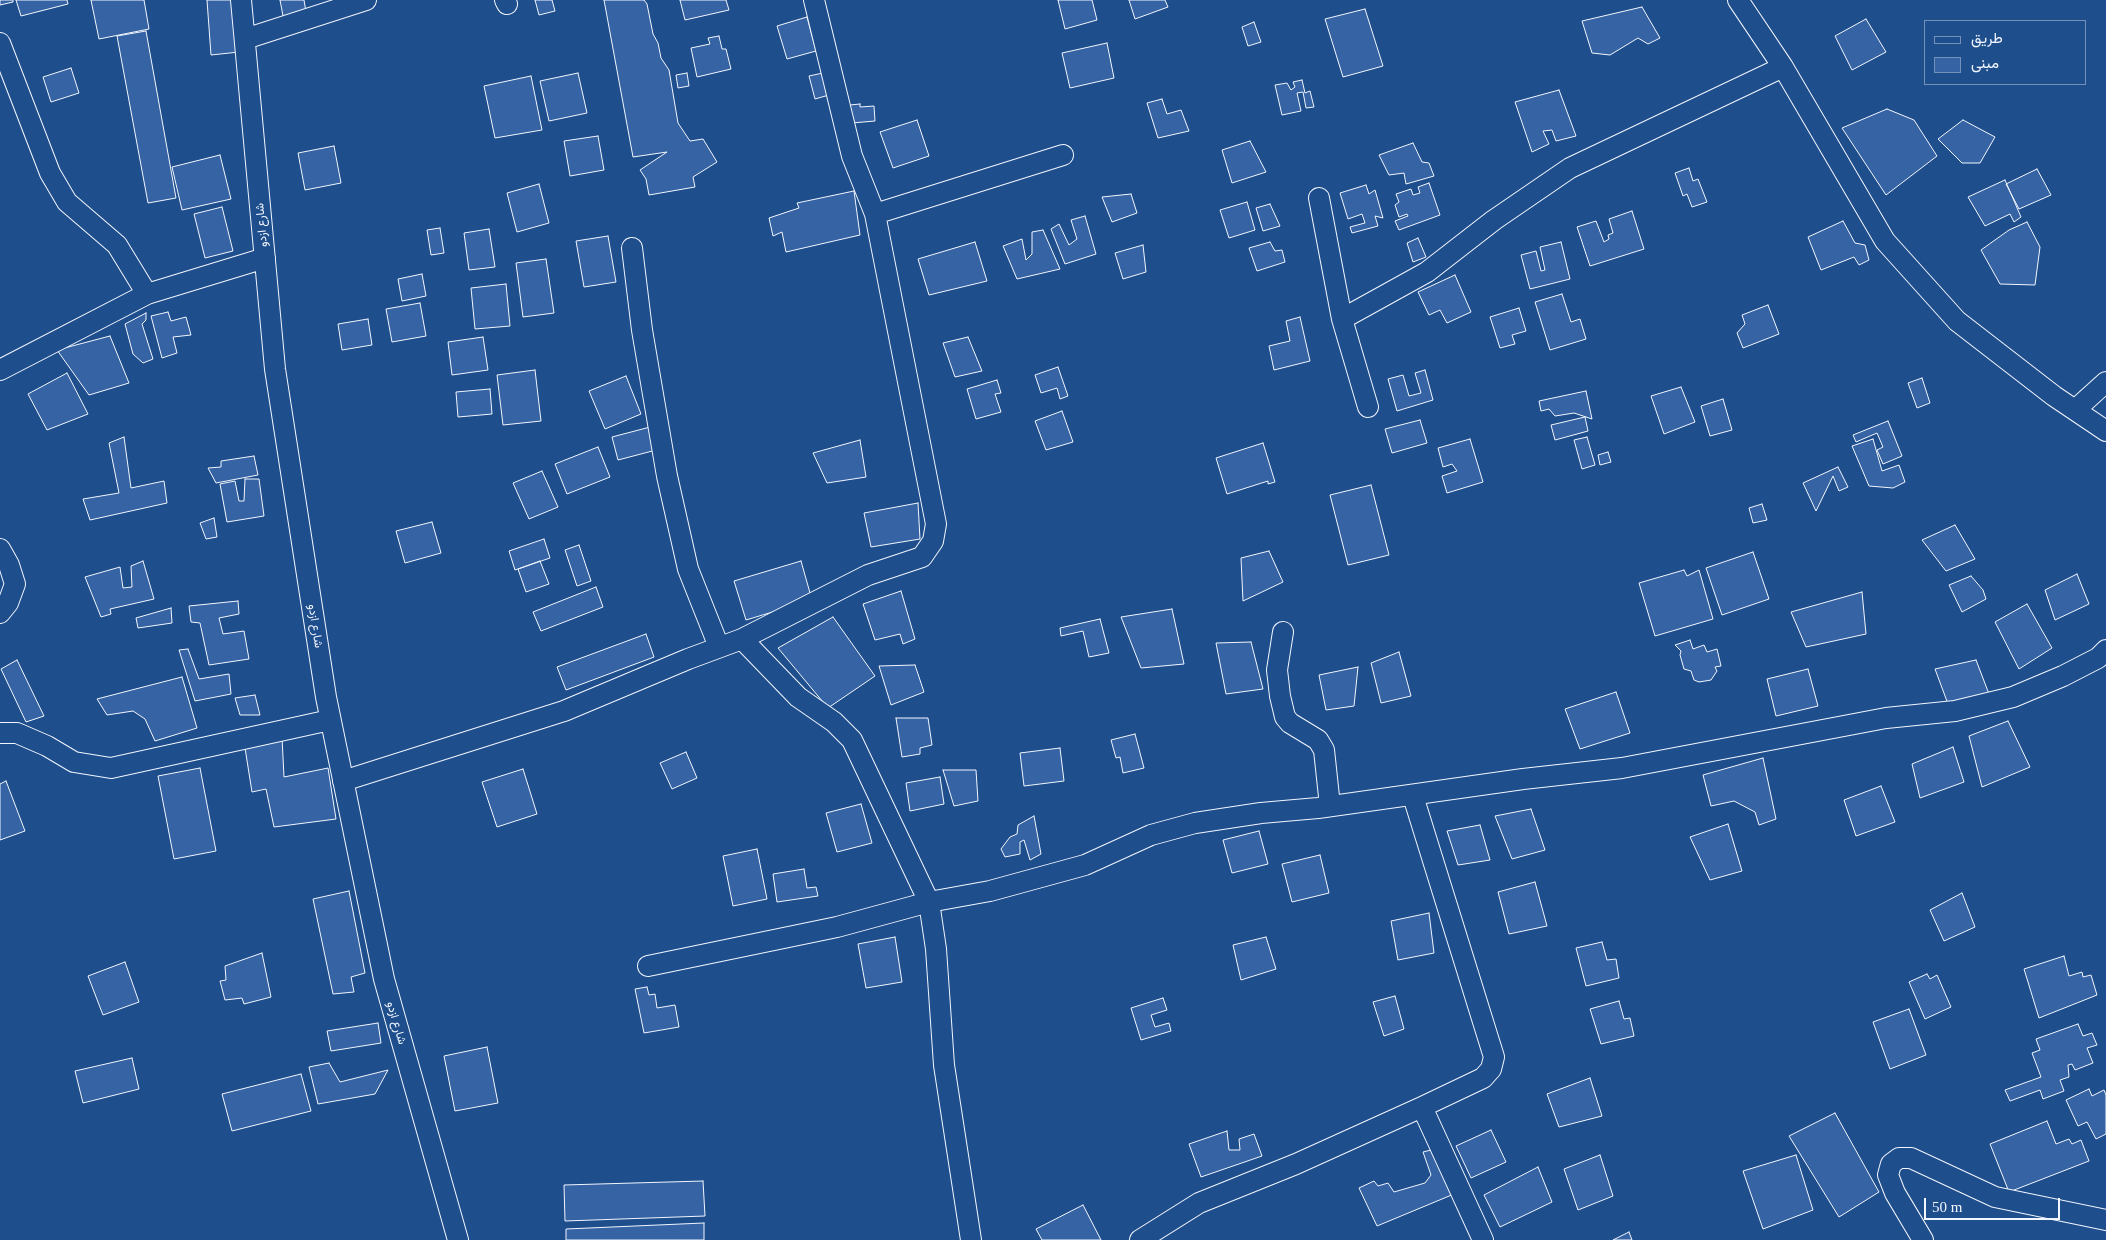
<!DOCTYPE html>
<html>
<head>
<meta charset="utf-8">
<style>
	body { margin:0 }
	#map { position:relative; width:2106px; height:1240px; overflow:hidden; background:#1f4e8c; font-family:"Times New Roman",Vazirmatn,serif }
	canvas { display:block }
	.legend { position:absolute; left:1924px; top:20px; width:162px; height:65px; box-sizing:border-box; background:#1f4e8c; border:1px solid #7391ba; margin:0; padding:6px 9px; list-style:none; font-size:15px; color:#f2f6ff }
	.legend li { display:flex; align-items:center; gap:10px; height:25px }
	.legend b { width:25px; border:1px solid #7391ba }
	.scale { position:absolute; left:1924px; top:1198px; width:136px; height:22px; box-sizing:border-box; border:2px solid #f2f6ff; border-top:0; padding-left:6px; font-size:15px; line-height:18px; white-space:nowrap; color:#f2f6ff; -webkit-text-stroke:4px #1f4e8c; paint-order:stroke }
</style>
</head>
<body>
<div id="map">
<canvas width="2106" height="1240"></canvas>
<ul class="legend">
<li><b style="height:6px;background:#1f4e8c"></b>طريق</li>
<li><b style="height:14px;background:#3563a3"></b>مبنى</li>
</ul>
<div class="scale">50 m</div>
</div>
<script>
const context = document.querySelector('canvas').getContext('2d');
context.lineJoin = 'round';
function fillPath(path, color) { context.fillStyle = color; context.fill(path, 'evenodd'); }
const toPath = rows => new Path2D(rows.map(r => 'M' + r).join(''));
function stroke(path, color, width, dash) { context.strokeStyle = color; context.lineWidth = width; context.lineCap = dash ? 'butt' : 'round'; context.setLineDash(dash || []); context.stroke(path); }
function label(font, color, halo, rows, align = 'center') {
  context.font = font + ' "Times New Roman",Vazirmatn,serif'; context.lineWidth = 4; context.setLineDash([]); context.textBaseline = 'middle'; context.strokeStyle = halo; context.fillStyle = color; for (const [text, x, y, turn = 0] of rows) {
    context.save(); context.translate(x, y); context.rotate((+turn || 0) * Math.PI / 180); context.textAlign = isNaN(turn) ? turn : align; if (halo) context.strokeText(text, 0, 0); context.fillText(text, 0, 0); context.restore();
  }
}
const building = toPath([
	[0,0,13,0,13,2,0,5,0,0],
	[16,0,67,0,68,4,21,16,16,0],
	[91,0,144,0,149,29,99,39,91,0],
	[207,0,234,0,239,52,211,55,207,0],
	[280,0,304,0,306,12,283,16,280,0],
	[535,0,552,0,555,11,539,15,535,0],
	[604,0,644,0,647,4,653,34,658,43,661,58,669,70,678,123,690,141,703,139,717,162,693,177,695,187,649,195,646,179,640,170,667,152,633,157,604,0],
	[680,0,726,0,729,10,685,20,680,0],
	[1058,0,1092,0,1097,20,1065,29,1058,0],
	[1129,0,1165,0,1168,7,1135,19,1129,0],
	[1642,7,1660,38,1648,44,1638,38,1610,55,1592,53,1582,21,1642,7],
	[1365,9,1383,66,1343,77,1325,19,1365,9],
	[807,17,816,51,787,59,777,26,807,17],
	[1866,19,1886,52,1852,70,1835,36,1866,19],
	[1254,22,1261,42,1248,46,1242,27,1254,22],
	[146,31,176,198,148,203,117,36,146,31],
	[719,36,722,49,726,49,731,69,697,77,691,48,710,44,708,38,719,36],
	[1107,43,1114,78,1070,88,1062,53,1107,43],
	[71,68,79,93,51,102,43,77,71,68],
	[578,73,587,113,549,121,540,81,578,73],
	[687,73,689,86,678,88,676,75,687,73],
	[823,73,829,95,815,99,809,76,823,73],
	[531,76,542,130,495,138,484,86,531,76],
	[1302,80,1305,93,1310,91,1314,107,1306,108,1303,92,1297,93,1301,111,1282,115,1275,85,1287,83,1291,90,1295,87,1293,82,1302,80],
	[1559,90,1576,136,1556,141,1552,130,1543,131,1549,144,1532,152,1515,102,1559,90],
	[1162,99,1167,114,1181,110,1189,131,1158,138,1147,103,1162,99],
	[860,104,860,107,874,106,875,121,852,123,850,105,860,104],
	[1887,109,1914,120,1937,156,1886,195,1842,128,1887,109],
	[917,120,929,156,893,168,880,132,917,120],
	[1963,120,1995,137,1980,163,1962,163,1938,139,1963,120],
	[598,136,604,170,570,176,564,141,598,136],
	[1250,141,1266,172,1232,183,1222,150,1250,141],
	[1413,143,1422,162,1429,163,1434,176,1406,184,1404,173,1389,175,1379,155,1413,143],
	[334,146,341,183,305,190,298,153,334,146],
	[220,155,231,199,182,210,172,167,220,155],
	[1689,168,1693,181,1698,179,1707,202,1692,207,1687,194,1683,196,1675,173,1689,168],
	[2037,169,2051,195,2019,209,2006,184,2037,169],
	[2005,180,2021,217,2014,222,2010,214,1985,226,1968,197,2005,180],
	[1429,183,1440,215,1399,230,1395,221,1408,216,1407,214,1399,217,1395,205,1399,202,1396,194,1411,189,1413,195,1420,193,1418,187,1429,183],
	[539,184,549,223,517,232,507,193,539,184],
	[1366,185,1369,194,1375,190,1383,218,1375,216,1378,226,1352,233,1350,227,1365,223,1362,214,1348,219,1340,193,1366,185],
	[854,191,860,235,786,252,782,232,773,236,769,218,799,208,797,203,854,191],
	[1131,194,1137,213,1112,222,1102,197,1131,194],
	[1247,202,1255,230,1229,238,1220,210,1247,202],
	[1270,204,1280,226,1263,231,1256,208,1270,204],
	[222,207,233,251,205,258,194,214,222,207],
	[1632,211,1644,249,1590,266,1577,227,1596,221,1604,242,1609,239,1608,235,1613,233,1609,219,1632,211],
	[1085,216,1096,254,1065,264,1051,229,1059,224,1069,245,1077,239,1071,220,1085,216],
	[1843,221,1855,243,1865,245,1869,260,1859,265,1854,257,1821,270,1808,237,1843,221],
	[2027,222,2040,247,2035,285,2000,284,1981,250,2009,230,2027,222],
	[440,228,444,253,431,255,427,230,440,228],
	[489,229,495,267,469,270,464,233,489,229],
	[1043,230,1060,269,1017,279,1003,246,1022,239,1026,260,1032,254,1032,232,1043,230],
	[608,236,616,282,584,287,576,241,608,236],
	[1418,238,1426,257,1413,262,1407,243,1418,238],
	[975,242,987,281,929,295,918,259,975,242],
	[1270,242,1275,251,1282,250,1285,262,1257,271,1249,248,1270,242],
	[1561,242,1570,279,1530,289,1521,255,1536,251,1541,271,1545,270,1540,247,1561,242],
	[1143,245,1146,272,1123,279,1115,253,1143,245],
	[546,259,554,313,523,317,516,263,546,259],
	[422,274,426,296,402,301,398,279,422,274],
	[1455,275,1471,312,1447,323,1440,310,1429,315,1418,292,1455,275],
	[506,284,510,326,475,329,471,288,506,284],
	[1562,294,1571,322,1580,319,1586,339,1550,350,1535,302,1562,294],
	[420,303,426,336,392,342,386,309,420,303],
	[1768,305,1779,334,1743,348,1737,333,1745,324,1742,315,1768,305],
	[1519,308,1526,331,1512,335,1515,344,1500,348,1490,317,1519,308],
	[168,312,171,321,186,317,191,335,173,337,177,353,162,358,151,316,168,312],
	[146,313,146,320,142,324,153,359,143,363,133,354,125,324,146,313],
	[1300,317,1310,361,1274,370,1269,346,1290,341,1286,321,1300,317],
	[368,319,372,345,342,350,338,324,368,319],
	[110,336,129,383,89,395,57,350,110,336],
	[483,337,488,370,452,375,448,342,483,337],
	[968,337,982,371,955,377,943,343,968,337],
	[1058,367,1068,396,1060,399,1057,388,1041,393,1035,375,1058,367],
	[535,370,541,421,503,425,497,375,535,370],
	[1425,370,1433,400,1397,411,1388,379,1403,375,1409,396,1421,393,1415,373,1425,370],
	[67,373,88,414,47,430,28,394,67,373],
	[626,376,641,414,605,429,589,391,626,376],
	[1922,378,1930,403,1917,408,1908,383,1922,378],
	[997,380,1001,393,995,394,1001,412,976,419,967,389,997,380],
	[1681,387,1695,422,1664,434,1651,396,1681,387],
	[490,389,492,414,458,417,456,392,490,389],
	[1586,391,1592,419,1574,413,1555,416,1549,409,1541,411,1539,401,1586,391],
	[1723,399,1732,430,1710,436,1701,406,1723,399],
	[1062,411,1073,442,1046,450,1035,421,1062,411],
	[1585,417,1588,431,1555,440,1551,425,1585,417],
	[1420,420,1427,443,1392,453,1385,429,1420,420],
	[1888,421,1902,456,1883,464,1877,450,1883,447,1877,433,1856,442,1853,435,1888,421],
	[654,426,660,449,618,460,612,437,654,426],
	[124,437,131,488,164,481,167,503,90,520,83,499,119,493,109,443,124,437],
	[1587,437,1595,465,1582,469,1574,440,1587,437],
	[1470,439,1483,482,1447,493,1442,476,1457,471,1452,464,1443,467,1438,448,1470,439],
	[1873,439,1882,471,1899,465,1905,482,1893,488,1869,486,1852,446,1873,439],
	[860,440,866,477,827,483,813,453,860,440],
	[1263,443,1275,482,1268,484,1268,481,1227,494,1216,458,1263,443],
	[598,447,610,477,567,494,555,464,598,447],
	[1608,452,1611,462,1600,465,1598,455,1608,452],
	[254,456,258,475,216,483,208,468,221,467,221,461,254,456],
	[1838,467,1848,487,1839,491,1833,476,1816,511,1803,483,1838,467],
	[542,471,558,507,529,519,513,483,542,471],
	[245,479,259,479,264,516,227,522,220,484,235,481,239,501,244,501,245,479],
	[1371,485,1389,555,1348,565,1330,495,1371,485],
	[918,503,920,539,871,547,864,513,918,503],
	[1762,504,1767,520,1753,523,1749,508,1762,504],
	[214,518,217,537,206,539,200,523,214,518],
	[432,522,441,553,405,563,396,531,432,522],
	[1955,525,1975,559,1946,571,1922,540,1955,525],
	[544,539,550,558,515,570,509,551,544,539],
	[579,545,591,581,577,586,565,550,579,545],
	[1269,551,1283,582,1243,601,1241,558,1269,551],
	[1753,552,1769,599,1722,615,1706,568,1753,552],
	[143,561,154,599,110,609,111,614,101,617,85,577,120,567,123,588,132,587,131,566,143,561],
	[540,561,549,584,526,592,518,569,540,561],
	[801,561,812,600,746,620,734,581,801,561],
	[1684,570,1687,576,1699,570,1713,619,1655,636,1639,583,1684,570],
	[2077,574,2089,604,2055,620,2045,590,2077,574],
	[1971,576,1983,590,1986,599,1962,612,1949,585,1971,576],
	[596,587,603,607,541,631,533,612,596,587],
	[901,591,915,639,903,644,900,634,875,640,863,604,901,591],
	[1862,592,1866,634,1806,647,1791,612,1862,592],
	[238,601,239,614,219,618,223,634,244,631,249,659,209,665,200,623,191,622,189,606,238,601],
	[2027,604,2052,648,2019,669,1995,622,2027,604],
	[171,608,172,623,138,628,136,618,171,608],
	[1172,609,1184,664,1141,668,1121,617,1172,609],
	[833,617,875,676,828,708,778,648,833,617],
	[1100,619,1109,653,1089,657,1083,631,1061,636,1060,628,1100,619],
	[646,634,654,657,566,690,557,667,646,634],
	[1690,640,1693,649,1704,645,1707,652,1717,649,1721,666,1715,667,1717,671,1711,680,1699,682,1694,680,1691,671,1684,669,1680,655,1681,651,1675,645,1690,640],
	[1251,642,1263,689,1226,694,1216,643,1251,642],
	[188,649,199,679,229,674,231,694,195,701,179,650,188,649],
	[1399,652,1411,696,1381,703,1371,663,1399,652],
	[17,660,44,716,26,722,1,669,17,660],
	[1976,660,1989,694,1948,704,1935,669,1976,660],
	[915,665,924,692,891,705,879,666,915,665],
	[1358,667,1354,706,1326,710,1319,675,1358,667],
	[1808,669,1818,706,1776,716,1767,679,1808,669],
	[182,677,197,728,155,741,145,719,133,711,107,715,97,699,182,677],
	[1616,692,1630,733,1580,749,1565,709,1616,692],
	[255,695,260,715,240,715,235,698,255,695],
	[896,718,928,718,932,745,920,748,920,754,902,757,896,718],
	[2008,721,2030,767,1982,787,1969,736,2008,721],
	[1135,734,1144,768,1123,773,1120,757,1116,758,1111,740,1135,734],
	[282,737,284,777,328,768,336,819,274,827,266,789,252,792,245,748,282,737],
	[1953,747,1964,782,1920,798,1912,764,1953,747],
	[1060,748,1064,781,1024,786,1020,753,1060,748],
	[686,752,697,778,672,789,660,763,686,752],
	[1763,758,1776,819,1759,825,1755,812,1734,801,1711,806,1703,775,1763,758],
	[200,768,216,851,174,859,158,776,200,768],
	[523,769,537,814,497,827,482,782,523,769],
	[943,770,976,770,978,801,954,806,943,770],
	[940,777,944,804,910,811,906,783,940,777],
	[6,781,25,831,0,840,0,784,6,781],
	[1881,786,1895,822,1856,836,1844,800,1881,786],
	[861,804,872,843,837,852,826,813,861,804],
	[1531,809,1545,850,1512,859,1495,816,1531,809],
	[1034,816,1041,854,1030,860,1024,840,1020,842,1020,854,1005,857,1001,849,1010,837,1017,834,1018,825,1034,816],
	[1728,824,1742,871,1710,880,1690,837,1728,824],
	[1480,825,1490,860,1458,865,1447,831,1480,825],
	[1259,831,1268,864,1232,873,1223,840,1259,831],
	[757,849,767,899,733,906,723,856,757,849],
	[1320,855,1329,893,1292,902,1282,864,1320,855],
	[804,869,807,888,816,887,818,896,777,902,773,874,804,869],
	[1535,882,1547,926,1509,934,1498,892,1535,882],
	[349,891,365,973,351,977,354,992,333,994,313,899,349,891],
	[1962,893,1975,927,1944,941,1930,910,1962,893],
	[1429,913,1434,953,1398,960,1391,921,1429,913],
	[895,937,902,982,866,988,858,944,895,937],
	[1266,937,1276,969,1241,980,1233,945,1266,937],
	[1602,942,1607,960,1616,959,1619,978,1586,986,1576,948,1602,942],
	[262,953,271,997,244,1004,242,998,225,1000,220,981,226,980,225,966,262,953],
	[2064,956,2069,976,2082,972,2083,977,2091,975,2097,995,2039,1018,2024,969,2064,956],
	[125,962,139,1002,103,1015,88,976,125,962],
	[1927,974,1930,979,1937,975,1951,1007,1925,1019,1909,982,1927,974],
	[647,987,649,995,655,994,657,1008,675,1005,679,1027,644,1033,635,989,647,987],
	[1395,996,1404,1029,1384,1036,1373,1002,1395,996],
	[1163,998,1167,1010,1151,1015,1155,1027,1169,1023,1171,1031,1141,1040,1131,1008,1163,998],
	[1619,1001,1624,1019,1630,1018,1634,1036,1601,1044,1590,1009,1619,1001],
	[1909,1009,1926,1055,1890,1069,1873,1022,1909,1009],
	[378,1023,381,1043,331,1051,327,1031,378,1023],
	[2078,1024,2083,1036,2092,1033,2097,1045,2087,1048,2093,1063,2075,1070,2072,1064,2068,1065,2069,1077,2060,1080,2064,1091,2043,1099,2040,1090,2010,1101,2005,1090,2041,1077,2032,1053,2040,1050,2036,1039,2078,1024],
	[487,1047,498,1103,455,1111,444,1056,487,1047],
	[132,1058,139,1089,83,1103,75,1071,132,1058],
	[329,1063,340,1082,388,1070,375,1094,318,1104,309,1067,329,1063],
	[301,1074,311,1111,232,1131,222,1094,301,1074],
	[1590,1078,1602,1116,1559,1127,1547,1094,1590,1078],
	[2089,1089,2092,1096,2104,1090,2106,1095,2106,1134,2096,1139,2087,1122,2078,1126,2066,1100,2089,1089],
	[1835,1113,1879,1192,1839,1217,1789,1136,1835,1113],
	[2047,1121,2056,1144,2069,1139,2072,1144,2081,1140,2089,1161,2009,1192,1990,1144,2047,1121],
	[1491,1130,1506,1162,1471,1178,1456,1146,1491,1130],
	[1227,1131,1229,1150,1240,1150,1239,1139,1254,1134,1262,1156,1201,1177,1189,1144,1227,1131],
	[1435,1149,1454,1194,1377,1226,1359,1188,1374,1181,1378,1186,1388,1183,1394,1192,1425,1183,1431,1175,1423,1152,1435,1149],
	[1600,1155,1613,1196,1578,1210,1564,1169,1600,1155],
	[1796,1155,1813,1210,1763,1229,1743,1171,1796,1155],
	[1538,1167,1552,1202,1500,1227,1484,1195,1538,1167],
	[703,1181,705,1216,565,1221,564,1185,703,1181],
	[1083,1205,1101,1240,1042,1240,1036,1229,1083,1205],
	[704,1223,704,1240,566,1240,566,1229,704,1223],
	[1629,1232,1632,1240,1613,1240,1629,1232]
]);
fillPath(building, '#3563a3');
stroke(building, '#f2f6ff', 1);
const minor = toPath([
	[241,0,275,369,326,697,384,979,458,1240],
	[505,0,507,4],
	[1738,0,1783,67,1885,241,1957,321,2054,396,2106,431],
	[245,39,366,0],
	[0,43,50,173,67,202,117,245,147,294],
	[1319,198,1342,319,1368,407],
	[875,214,1063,155],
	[632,248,642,330,667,476,688,569,719,647],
	[1342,319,1427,272,1494,220,1570,168,1783,67],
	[0,370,147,294,265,258],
	[2075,410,2106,382],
	[0,549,9,565,15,584,8,603,0,613],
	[1283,632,1277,670,1280,696,1285,717,1290,723,1318,740,1324,750,1330,806],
	[742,639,868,575,922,557,933,541,936,524,875,214,852,156,814,0],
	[0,733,17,733,47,746,74,762,111,768,330,720],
	[343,781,564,711,688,659,742,639,798,697,834,722,852,740,929,902,936,949,944,1065,971,1240],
	[648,966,837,927,929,902,990,891,1085,865,1151,835,1195,823,1261,813,1318,808,1523,779,1622,768,1886,718,1955,711,2013,697,2063,676,2098,658,2106,650],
	[1422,1107,1483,1240],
	[1140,1240,1199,1203,1296,1164,1422,1107,1483,1078,1491,1069,1494,1057,1413,796],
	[1923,1240,1895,1193,1888,1175,1891,1164,1899,1158,1911,1158,1995,1197,2106,1220]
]);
stroke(minor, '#f2f6ff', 22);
stroke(minor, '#1f4e8c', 20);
label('12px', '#f2f6ff', '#1f4e8c', [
	["شارع ازدو",262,225,-95],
	["شارع ازدو",315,626,81],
	["شارع ازدو",396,1023,74]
]);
</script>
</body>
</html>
